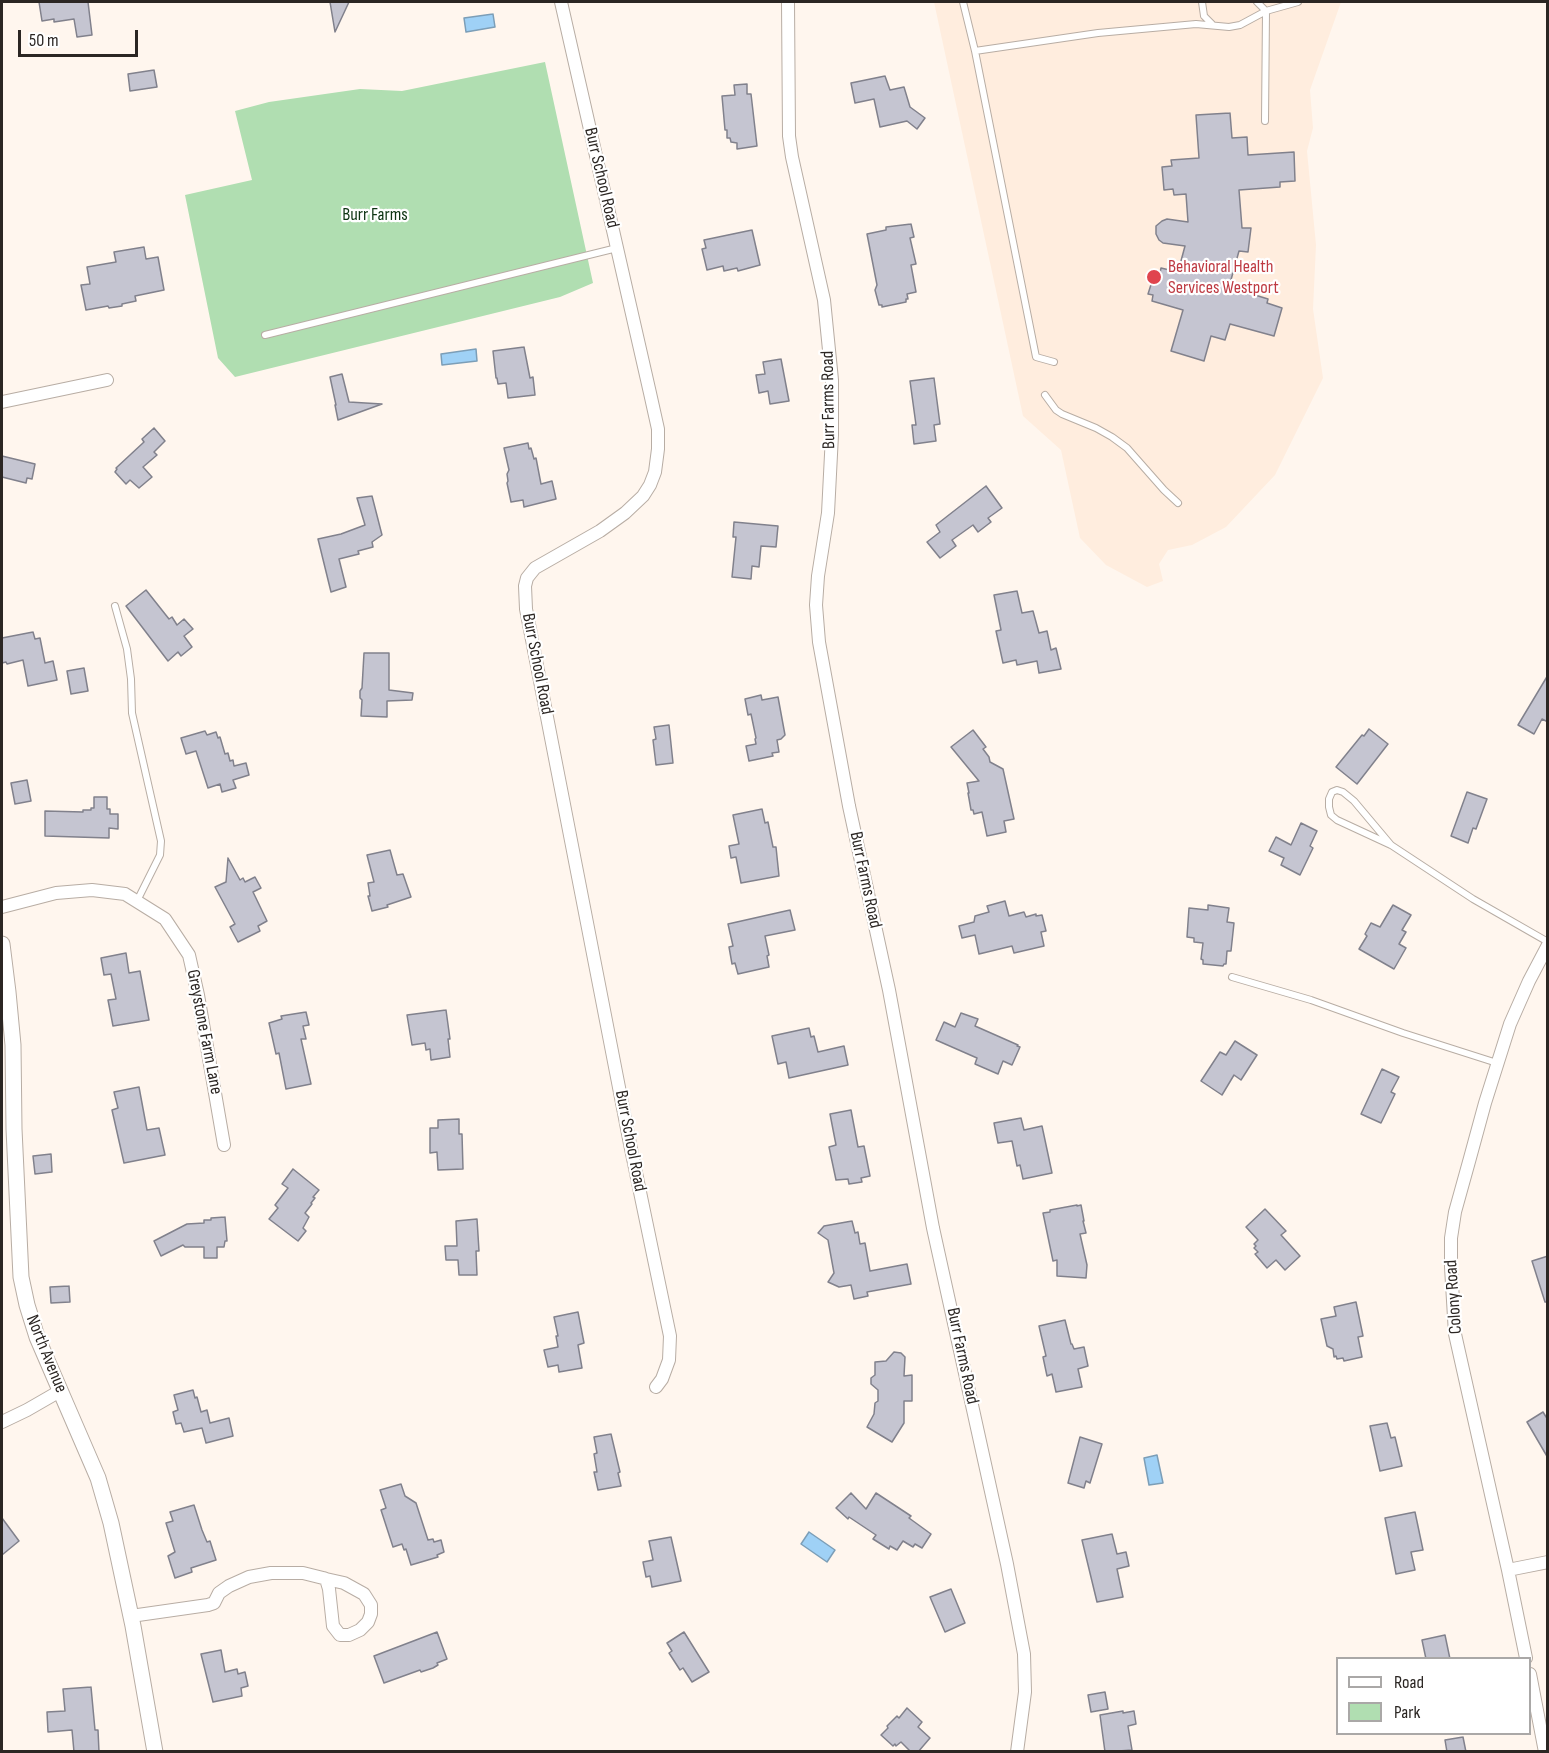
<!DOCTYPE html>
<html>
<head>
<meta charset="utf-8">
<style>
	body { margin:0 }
	#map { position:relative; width:1549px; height:1753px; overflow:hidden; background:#fff6ee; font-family:"Sofia Sans Condensed",sans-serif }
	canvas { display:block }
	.frame { position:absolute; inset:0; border:3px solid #2b2623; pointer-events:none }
	.legend { position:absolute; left:1336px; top:1657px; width:195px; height:78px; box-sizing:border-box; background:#fff; border:2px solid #aaa8a7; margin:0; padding:8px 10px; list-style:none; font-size:18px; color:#2b2623 }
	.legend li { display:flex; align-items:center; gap:12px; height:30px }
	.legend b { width:30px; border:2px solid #aaa8a7 }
	.scale { position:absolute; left:18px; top:30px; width:120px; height:27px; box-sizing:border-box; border:3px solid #2b2623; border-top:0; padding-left:8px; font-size:18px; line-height:21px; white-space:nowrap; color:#2b2623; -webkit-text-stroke:4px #fff; paint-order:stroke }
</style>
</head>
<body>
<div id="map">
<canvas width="1549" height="1753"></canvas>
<div class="frame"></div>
<ul class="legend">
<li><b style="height:8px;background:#fff"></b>Road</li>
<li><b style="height:16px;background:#b0deb1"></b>Park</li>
</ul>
<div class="scale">50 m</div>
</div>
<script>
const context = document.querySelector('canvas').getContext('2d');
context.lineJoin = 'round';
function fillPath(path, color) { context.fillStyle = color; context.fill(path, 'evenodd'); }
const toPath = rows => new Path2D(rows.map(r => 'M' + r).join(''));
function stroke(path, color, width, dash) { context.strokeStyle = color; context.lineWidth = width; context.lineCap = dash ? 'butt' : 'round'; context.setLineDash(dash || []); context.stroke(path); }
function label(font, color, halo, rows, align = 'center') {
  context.font = font + ' "Sofia Sans Condensed",sans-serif'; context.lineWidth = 4.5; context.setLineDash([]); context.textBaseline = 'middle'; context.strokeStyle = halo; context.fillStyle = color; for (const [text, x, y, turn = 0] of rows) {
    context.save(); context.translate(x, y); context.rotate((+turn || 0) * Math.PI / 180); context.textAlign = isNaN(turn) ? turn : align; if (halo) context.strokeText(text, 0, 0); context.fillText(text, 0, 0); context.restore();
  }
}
fillPath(toPath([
	[934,2,1341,2,1310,90,1313,128,1307,151,1316,245,1313,309,1323,378,1275,475,1226,527,1192,545,1168,550,1159,564,1163,581,1147,587,1106,565,1080,538,1061,450,1023,416]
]), '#ffedde');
fillPath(toPath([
	[545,62,593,283,560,297,235,377,218,358,185,195,252,180,235,111,269,102,360,89,402,91]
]), '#b0deb1');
const water = toPath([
	[493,14,495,27,466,32,464,18,493,14],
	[476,349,477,361,442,365,441,354,476,349],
	[1157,1455,1163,1483,1149,1485,1144,1458,1157,1455],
	[809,1532,835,1550,827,1562,801,1544,809,1532]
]);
fillPath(water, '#9fd1f6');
stroke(water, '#7c9eb7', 1.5);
const building = toPath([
	[39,2,88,2,92,35,77,37,74,19,54,22,54,19,42,21,39,2],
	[330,2,349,2,335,32,330,2],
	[154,70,157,87,130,91,128,74,154,70],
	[885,76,890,90,904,87,910,107,925,118,917,129,907,121,880,127,874,99,855,103,851,83,885,76],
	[747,84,747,94,751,94,757,146,737,149,737,143,731,142,730,138,727,138,727,130,725,130,722,96,735,95,734,85,747,84],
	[1230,113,1232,138,1247,137,1248,155,1294,152,1295,181,1280,182,1280,187,1239,190,1242,228,1251,228,1248,252,1239,251,1229,287,1268,299,1267,303,1282,308,1274,336,1230,324,1225,340,1211,336,1204,361,1171,351,1183,310,1152,301,1153,295,1148,294,1155,272,1160,273,1161,268,1178,272,1185,246,1163,243,1159,240,1156,234,1156,226,1162,221,1167,219,1188,222,1186,194,1174,195,1173,189,1164,190,1162,167,1172,166,1171,160,1199,158,1196,115,1230,113],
	[911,224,914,237,910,238,916,264,911,265,916,292,907,294,908,299,906,299,906,302,882,307,882,305,879,305,875,290,877,285,867,234,886,230,886,227,911,224],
	[752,230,760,265,738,271,737,268,724,271,723,266,707,270,702,249,706,248,704,240,752,230],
	[144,247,146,259,158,257,164,290,135,296,136,301,122,304,122,306,109,308,108,306,86,310,81,285,90,284,87,267,116,262,114,252,144,247],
	[524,347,530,378,533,377,535,395,508,398,506,383,498,384,497,378,496,378,493,351,524,347],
	[781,359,789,401,770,404,768,391,759,393,756,375,765,374,763,362,781,359],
	[342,374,349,402,382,404,338,420,335,405,336,405,330,377,342,374],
	[934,378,940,424,934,425,936,441,914,444,912,425,916,425,910,381,934,378],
	[154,428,165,441,154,452,157,455,143,467,152,477,139,488,130,480,126,484,115,472,117,469,116,468,144,442,142,439,154,428],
	[528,443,529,449,531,448,534,459,536,458,541,484,552,481,556,499,524,507,523,500,511,502,507,483,508,481,507,474,509,470,504,448,528,443],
	[2,456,35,464,32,479,27,478,26,483,2,477,2,456],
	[986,486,1002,508,988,518,991,522,978,532,973,525,952,540,956,546,940,558,927,542,940,532,936,525,986,486],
	[372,496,382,535,372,542,373,547,358,551,359,554,339,559,346,587,331,592,318,539,341,534,365,525,357,498,372,496],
	[734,522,778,526,776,547,761,546,759,567,752,566,751,579,732,577,736,537,733,537,734,522],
	[146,590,169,619,172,617,177,625,184,619,193,629,184,636,192,647,181,656,178,652,168,661,126,606,146,590],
	[1017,591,1022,613,1033,611,1039,633,1047,631,1051,650,1056,648,1061,669,1039,673,1037,661,1017,665,1016,660,1003,663,996,631,1001,630,994,595,1017,591],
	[33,632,35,639,40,638,45,663,53,661,57,680,28,686,23,660,7,664,6,662,2,663,2,638,33,632],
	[364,653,389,653,389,690,413,693,412,700,387,701,387,717,361,716,362,700,360,698,360,691,362,688,364,653],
	[84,668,88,691,71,694,67,671,84,668],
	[1548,675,1548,722,1542,719,1534,734,1518,725,1548,675],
	[761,695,762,700,778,697,785,735,781,739,777,740,779,752,772,753,773,756,749,761,746,746,756,744,755,739,756,738,751,714,748,715,745,699,761,695],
	[669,725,673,763,656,765,653,740,656,739,654,727,669,725],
	[1369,729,1388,744,1357,784,1336,767,1362,735,1364,736,1369,729],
	[973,730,986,747,983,749,989,757,990,762,1003,769,1014,819,1004,821,1006,832,987,836,982,812,974,814,973,810,971,810,968,793,969,793,967,783,979,781,951,747,973,730],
	[205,731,207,735,216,732,218,738,220,737,225,754,228,753,230,761,233,760,234,766,246,763,249,775,233,780,236,788,222,792,220,784,208,788,196,751,186,754,181,738,205,731],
	[27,780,31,801,15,804,11,783,27,780],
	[1467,792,1487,799,1476,829,1473,828,1468,843,1451,836,1467,792],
	[94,797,107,797,107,809,110,809,110,814,118,814,118,829,109,828,109,838,45,836,45,811,83,812,83,810,91,810,91,808,94,808,94,797],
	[762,809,765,823,768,822,773,847,776,847,779,876,741,883,736,857,731,858,729,846,739,844,733,815,762,809],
	[1301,823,1317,831,1310,846,1313,848,1300,875,1281,865,1284,858,1269,851,1276,837,1291,845,1301,823],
	[390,850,397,875,403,874,411,897,387,905,388,907,372,911,368,896,370,896,368,883,374,882,367,855,390,850],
	[228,858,240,880,243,878,245,882,255,877,261,888,253,892,267,921,258,926,260,931,238,942,230,927,235,924,215,887,226,882,228,858],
	[1005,901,1009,916,1024,912,1026,917,1036,914,1036,916,1042,915,1046,931,1041,932,1044,946,1014,953,1012,946,979,954,975,935,962,938,959,926,974,922,975,916,989,912,987,906,1005,901],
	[1208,905,1229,908,1227,922,1234,923,1231,951,1227,951,1226,964,1224,964,1223,966,1203,964,1203,960,1201,959,1203,943,1194,942,1194,938,1187,937,1189,908,1208,910,1208,905],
	[1393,905,1411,915,1402,930,1406,932,1399,944,1406,948,1394,969,1359,949,1367,936,1365,934,1371,923,1380,927,1393,905],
	[790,910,795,930,765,936,769,955,767,956,769,967,738,974,735,963,732,964,729,947,733,946,728,924,790,910],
	[126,953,129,973,140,971,149,1020,113,1026,108,1000,116,999,111,974,104,975,101,958,126,953],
	[446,1010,450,1039,448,1039,450,1057,431,1060,430,1049,426,1050,425,1043,412,1045,407,1015,446,1010],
	[306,1012,309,1025,303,1026,306,1039,301,1039,311,1084,286,1089,279,1053,276,1054,269,1023,282,1019,281,1016,306,1012],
	[961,1013,978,1019,975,1026,1018,1045,1017,1046,1020,1047,1012,1065,1003,1061,998,1074,975,1064,977,1058,936,1040,944,1022,955,1027,961,1013],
	[809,1028,811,1037,814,1036,818,1052,844,1046,848,1065,789,1078,786,1062,778,1064,772,1036,809,1028],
	[1235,1041,1257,1055,1241,1080,1234,1075,1222,1095,1201,1081,1220,1052,1226,1055,1235,1041],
	[1382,1069,1399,1077,1391,1092,1395,1094,1381,1123,1361,1114,1382,1069],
	[139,1087,147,1130,159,1128,165,1155,124,1163,112,1110,118,1108,114,1092,139,1087],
	[851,1110,858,1147,864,1146,870,1176,861,1178,862,1182,849,1184,848,1179,836,1180,829,1147,836,1145,830,1114,851,1110],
	[1021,1118,1024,1130,1042,1126,1052,1173,1023,1179,1020,1165,1017,1166,1012,1141,998,1143,994,1123,1021,1118],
	[459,1119,459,1134,462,1134,463,1169,438,1170,437,1152,430,1153,430,1128,438,1128,438,1120,459,1119],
	[51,1154,52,1172,35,1174,33,1156,51,1154],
	[293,1169,319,1190,313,1197,315,1198,311,1203,312,1204,305,1213,309,1217,303,1228,306,1231,298,1241,269,1219,278,1208,275,1205,288,1188,282,1184,293,1169],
	[1077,1205,1077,1206,1081,1205,1084,1221,1083,1221,1086,1233,1080,1234,1087,1265,1086,1278,1057,1276,1057,1260,1053,1261,1043,1213,1050,1212,1050,1210,1077,1205],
	[1265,1209,1286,1231,1281,1235,1300,1256,1285,1270,1276,1260,1267,1268,1255,1254,1258,1252,1254,1248,1256,1246,1254,1244,1258,1240,1246,1227,1265,1209],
	[225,1217,227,1241,225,1241,224,1247,217,1247,217,1258,204,1258,204,1247,185,1247,183,1245,161,1256,154,1241,187,1224,204,1223,204,1220,211,1220,211,1218,225,1217],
	[477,1219,479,1251,476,1251,477,1275,459,1275,458,1260,446,1260,445,1246,457,1246,456,1221,477,1219],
	[852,1221,855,1233,858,1232,860,1244,865,1243,870,1271,907,1264,911,1284,867,1292,868,1296,854,1299,851,1285,839,1287,828,1282,834,1273,828,1240,818,1233,824,1226,852,1221],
	[1548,1256,1548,1302,1545,1302,1532,1261,1548,1256],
	[69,1286,70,1302,51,1303,50,1287,69,1286],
	[1356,1302,1363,1336,1358,1337,1362,1357,1344,1361,1343,1358,1337,1359,1336,1356,1334,1357,1333,1349,1327,1346,1321,1319,1336,1316,1334,1307,1356,1302],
	[578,1312,584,1343,578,1345,582,1368,559,1372,558,1365,548,1367,544,1350,558,1347,556,1336,558,1336,554,1317,578,1312],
	[1065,1320,1071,1344,1072,1344,1074,1349,1084,1347,1088,1366,1078,1369,1082,1387,1056,1392,1052,1374,1047,1376,1043,1357,1046,1356,1039,1326,1065,1320],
	[894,1352,901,1353,905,1357,904,1376,912,1375,912,1401,904,1401,904,1423,892,1442,867,1427,874,1414,875,1403,878,1401,878,1390,871,1384,871,1378,875,1375,875,1362,886,1361,894,1352],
	[193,1390,195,1398,197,1397,201,1412,207,1410,210,1423,229,1418,233,1436,206,1443,202,1428,184,1432,181,1423,176,1424,173,1412,178,1410,174,1395,193,1390],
	[1543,1412,1548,1420,1548,1458,1527,1422,1543,1412],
	[1387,1423,1391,1438,1395,1437,1402,1466,1380,1471,1370,1426,1387,1423],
	[611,1434,620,1472,618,1473,621,1486,598,1490,594,1472,597,1472,594,1454,597,1453,594,1437,611,1434],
	[1080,1437,1102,1444,1090,1483,1086,1481,1084,1488,1068,1483,1080,1437],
	[401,1484,405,1496,416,1503,428,1540,433,1539,434,1542,441,1540,444,1552,437,1555,438,1557,411,1565,406,1549,404,1550,402,1544,393,1547,381,1510,386,1508,380,1490,401,1484],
	[851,1493,866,1509,876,1493,911,1516,909,1518,931,1534,922,1548,915,1544,913,1547,903,1541,897,1550,890,1546,889,1549,873,1539,876,1535,849,1517,848,1519,836,1508,851,1493],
	[194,1505,202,1530,207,1542,210,1541,216,1560,191,1568,192,1572,175,1578,168,1556,175,1552,166,1523,173,1521,170,1512,194,1505],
	[1415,1512,1423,1550,1411,1552,1415,1570,1396,1574,1385,1518,1415,1512],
	[2,1518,19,1541,2,1555,2,1518],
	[1112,1534,1117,1554,1126,1552,1129,1566,1117,1569,1123,1597,1097,1602,1082,1540,1112,1534],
	[671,1537,681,1581,652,1587,650,1576,646,1577,643,1562,653,1560,649,1541,671,1537],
	[951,1589,965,1623,945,1632,930,1597,951,1589],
	[437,1632,447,1659,437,1663,438,1665,433,1668,421,1672,420,1670,384,1683,374,1656,437,1632],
	[684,1632,709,1672,692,1682,683,1668,680,1670,669,1653,672,1651,667,1643,684,1632],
	[1445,1635,1450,1659,1426,1659,1422,1640,1445,1635],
	[221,1650,225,1672,237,1669,238,1674,245,1672,248,1686,241,1688,242,1696,213,1702,201,1654,221,1650],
	[91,1687,95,1730,98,1730,99,1752,74,1752,72,1730,48,1732,47,1712,65,1711,63,1689,91,1687],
	[1105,1692,1108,1709,1091,1712,1088,1695,1105,1692],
	[907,1708,922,1722,918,1727,930,1738,918,1752,911,1752,901,1742,896,1746,895,1744,893,1746,881,1735,888,1728,887,1726,897,1716,899,1718,907,1708],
	[1123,1711,1123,1713,1134,1711,1136,1724,1128,1726,1132,1750,1105,1752,1100,1715,1123,1711],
	[1463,1737,1466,1752,1447,1752,1445,1740,1463,1737]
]);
fillPath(building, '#c5c5d1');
stroke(building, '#81818c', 1.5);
const service = toPath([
	[963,2,975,51,1036,357,1054,362],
	[1202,2,1204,16,1212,24],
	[1257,2,1266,11,1265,121],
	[975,51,1098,33,1196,24,1229,27,1240,25,1266,11,1298,2],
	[265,335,617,248],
	[1045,395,1056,410,1062,414,1096,428,1112,437,1127,448,1164,490,1178,503],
	[115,606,127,649,131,679,132,713,161,841,160,855,137,901],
	[1391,845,1354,801,1343,792,1337,790,1332,792,1329,799,1329,807,1331,815,1337,820,1391,845,1473,899,1548,942],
	[1232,977,1311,1000,1403,1033,1497,1063]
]);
const minor = toPath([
	[561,2,650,393,658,429,658,449,655,472,650,485,643,496,625,513,600,531,535,568,527,578,525,586,526,609,630,1144,670,1336,669,1360,662,1379,656,1387],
	[788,2,789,136,792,157,824,300,832,380,832,435,828,513,818,576,816,605,819,642,849,806,889,990,933,1228,1007,1564,1024,1654,1025,1692,1017,1752],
	[2,402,107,380],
	[2,907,56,893,92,890,125,894,165,919,189,955,198,995,224,1145],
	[2,1422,27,1410,60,1391],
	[1508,1570,1548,1562],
	[131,1616,208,1605,214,1603,219,1593,229,1586,249,1577,271,1573,303,1573,323,1578,326,1579,344,1583,364,1594,371,1605,371,1614,368,1622,360,1630,349,1635,340,1635,333,1626,329,1589,326,1579],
	[1526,1658,1508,1570,1455,1334,1451,1267,1451,1238,1455,1212,1470,1158,1485,1103,1510,1024,1529,981,1548,945],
	[1530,1674,1545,1752]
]);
const tertiary = toPath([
	[2,944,8,992,13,1045,14,1129,21,1277,27,1305,37,1337,98,1478,111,1523,133,1626,155,1752]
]);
stroke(service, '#b8ada4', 8);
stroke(minor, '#b8ada4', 14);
stroke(tertiary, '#b8ada4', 17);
stroke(service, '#fff', 6);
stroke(minor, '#fff', 12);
stroke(tertiary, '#fff', 15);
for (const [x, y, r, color] of [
	[1154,277,8,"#e0444e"]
]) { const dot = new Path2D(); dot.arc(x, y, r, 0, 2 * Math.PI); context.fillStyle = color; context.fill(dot); stroke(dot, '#fff', 2); }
label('18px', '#2b2623', '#fff', [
	["Burr School Road",601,178,77],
	["Burr Farms Road",829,400,-91],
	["Burr School Road",537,664,79],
	["Burr Farms Road",865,880,78],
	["Greystone Farm Lane",204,1032,79],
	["Burr School Road",630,1141,79],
	["Colony Road",1454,1297,-94],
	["North Avenue",46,1354,68],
	["Burr Farms Road",962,1356,78]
]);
label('18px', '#0d3412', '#fff', [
	["Burr Farms",375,215]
]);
label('18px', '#be3a42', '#fff', [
	["Behavioral Health",1168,267],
	["Services Westport",1168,288]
], 'left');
</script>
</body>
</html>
